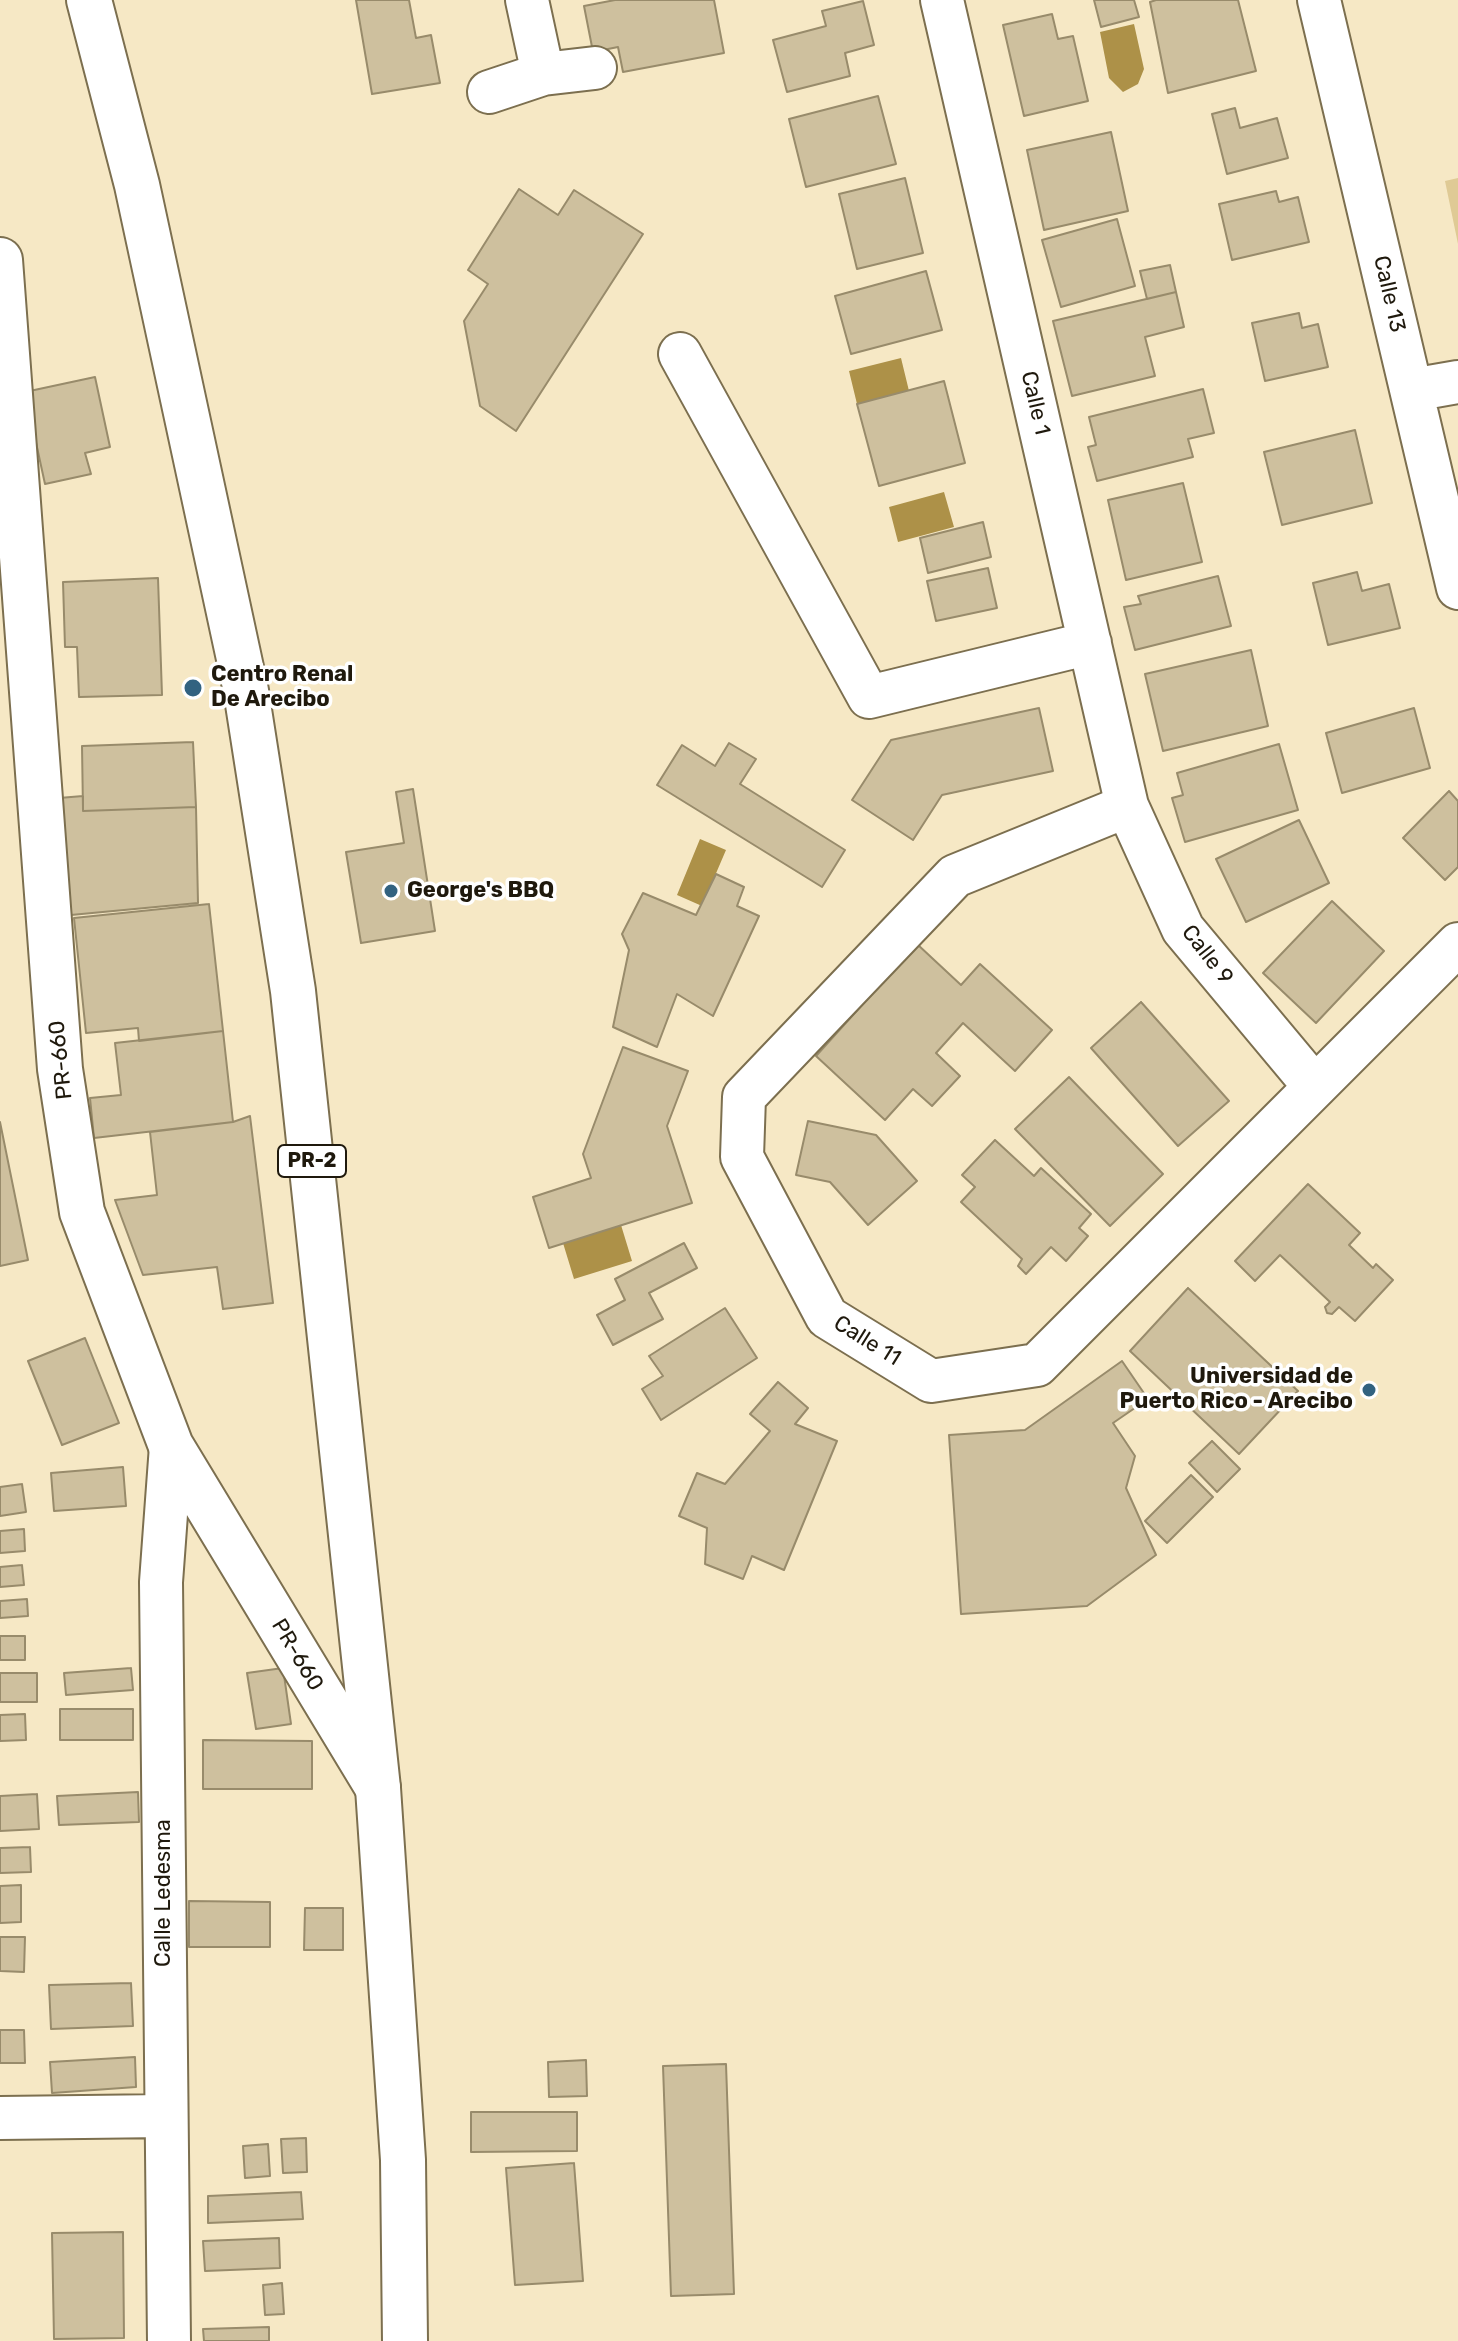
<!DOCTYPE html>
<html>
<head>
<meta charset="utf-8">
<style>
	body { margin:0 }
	canvas { display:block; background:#f6e8c5 }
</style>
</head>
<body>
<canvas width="1458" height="2341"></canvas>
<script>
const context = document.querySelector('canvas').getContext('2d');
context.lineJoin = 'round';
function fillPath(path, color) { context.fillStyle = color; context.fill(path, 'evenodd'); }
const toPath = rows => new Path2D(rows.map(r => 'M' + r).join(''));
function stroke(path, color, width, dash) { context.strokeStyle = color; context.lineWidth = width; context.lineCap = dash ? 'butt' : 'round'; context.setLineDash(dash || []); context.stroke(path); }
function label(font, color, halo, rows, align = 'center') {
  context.font = font + ' Rubik,sans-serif'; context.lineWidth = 7; context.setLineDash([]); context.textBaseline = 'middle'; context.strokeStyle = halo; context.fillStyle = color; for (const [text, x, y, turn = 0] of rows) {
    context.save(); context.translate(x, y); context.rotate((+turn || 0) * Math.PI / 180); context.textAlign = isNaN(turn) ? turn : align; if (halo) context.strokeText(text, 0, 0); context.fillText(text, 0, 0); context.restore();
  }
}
fillPath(toPath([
	[1458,178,1458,244,1445,181]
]), '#dfca95');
fillPath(toPath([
	[1134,24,1144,69,1138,84,1123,92,1109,78,1100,32],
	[901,358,909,391,857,404,849,371],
	[944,492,954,527,898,542,889,507],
	[700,839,726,850,702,906,677,895],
	[621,1225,632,1261,574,1279,563,1243]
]), '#ad9148');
const building = toPath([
	[356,0,409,0,416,38,431,35,440,83,372,94,356,0],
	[615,0,714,0,724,53,623,72,618,47,593,52,584,6,615,0],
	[1094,0,1134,0,1139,17,1101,27,1094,0],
	[1156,0,1238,0,1256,71,1168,93,1150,2,1156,0],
	[863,1,874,45,845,53,850,76,787,92,773,40,826,26,822,11,863,1],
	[1052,14,1058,39,1073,36,1088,101,1024,116,1003,25,1052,14],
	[878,96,896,164,806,187,789,119,878,96],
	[1235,108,1240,128,1277,118,1288,158,1227,174,1212,114,1235,108],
	[1111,132,1128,211,1044,230,1027,150,1111,132],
	[905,178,923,253,857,269,839,194,905,178],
	[519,189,558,215,574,190,643,234,516,431,480,406,464,321,488,284,468,270,519,189],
	[1276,191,1279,202,1298,197,1309,242,1232,260,1219,204,1276,191],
	[1117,219,1135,286,1061,307,1042,240,1117,219],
	[1170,265,1176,292,1147,299,1140,271,1170,265],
	[926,271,942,330,851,354,835,296,926,271],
	[1176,292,1184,327,1145,337,1155,376,1072,396,1053,321,1176,292],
	[1299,313,1302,328,1318,324,1328,367,1265,381,1252,323,1299,313],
	[95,377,110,447,85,453,91,474,45,484,25,392,95,377],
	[944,381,965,463,879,486,857,404,944,381],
	[1203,389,1214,433,1188,439,1193,457,1097,481,1088,447,1096,445,1089,417,1203,389],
	[1355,430,1372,503,1282,525,1264,452,1355,430],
	[1183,483,1202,562,1126,580,1108,500,1183,483],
	[983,522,991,557,928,573,920,538,983,522],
	[988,568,997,608,936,621,927,581,988,568],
	[1357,572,1362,591,1389,584,1400,628,1328,645,1313,583,1357,572],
	[1218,576,1231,626,1135,650,1124,607,1141,604,1138,596,1218,576],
	[158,578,162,695,79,697,77,647,65,647,63,582,158,578],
	[1251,650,1268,726,1163,751,1145,674,1251,650],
	[1039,708,1053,771,942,795,913,840,852,800,891,740,1039,708],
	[1414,708,1430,768,1342,793,1326,733,1414,708],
	[193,742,196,807,83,811,82,746,193,742],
	[729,743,756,759,740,784,845,850,822,887,657,785,682,745,715,766,729,743],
	[1279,744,1298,810,1185,842,1172,798,1183,795,1177,773,1279,744],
	[413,789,435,931,361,943,346,852,404,843,396,792,413,789],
	[1449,791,1458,801,1458,867,1445,880,1403,838,1449,791],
	[83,796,83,811,196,807,198,903,71,915,59,798,83,796],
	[1299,820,1329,883,1246,922,1216,859,1299,820],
	[716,874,744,887,737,906,759,916,713,1016,677,994,657,1047,613,1027,629,950,622,934,643,893,696,915,716,874],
	[1332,901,1384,951,1316,1023,1263,973,1332,901],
	[209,904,223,1031,139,1041,138,1028,86,1033,74,918,209,904],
	[917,944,961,985,980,964,1052,1030,1015,1071,963,1023,936,1053,960,1076,932,1106,913,1089,885,1120,816,1056,917,944],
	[1141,1002,1229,1101,1178,1146,1091,1048,1141,1002],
	[223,1031,233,1122,94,1138,90,1098,121,1095,115,1043,223,1031],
	[623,1047,688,1071,667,1126,692,1203,549,1248,533,1197,591,1178,583,1154,623,1047],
	[1069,1077,1163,1174,1110,1226,1015,1129,1069,1077],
	[250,1116,273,1303,223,1309,217,1267,143,1275,115,1200,157,1195,150,1132,233,1122,250,1116],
	[808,1121,876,1135,917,1181,868,1225,830,1182,796,1175,808,1121],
	[0,1122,28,1260,0,1266,0,1122],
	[995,1140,1034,1176,1041,1168,1091,1214,1079,1228,1088,1236,1066,1261,1051,1247,1026,1274,1018,1266,1022,1259,961,1202,975,1187,962,1175,995,1140],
	[1308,1184,1360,1233,1349,1245,1373,1268,1376,1264,1393,1280,1355,1321,1339,1307,1332,1314,1327,1313,1325,1307,1330,1302,1280,1255,1255,1281,1235,1261,1308,1184],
	[684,1243,697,1268,649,1293,663,1319,613,1345,597,1315,625,1300,615,1279,684,1243],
	[1188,1288,1298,1391,1239,1454,1130,1351,1188,1288],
	[725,1308,757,1358,661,1420,642,1389,663,1376,649,1356,725,1308],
	[85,1338,119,1423,62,1445,28,1361,85,1338],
	[1122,1361,1148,1399,1113,1423,1135,1456,1126,1488,1156,1555,1087,1606,961,1614,949,1435,1025,1430,1122,1361],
	[778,1382,808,1408,795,1424,837,1441,784,1570,752,1556,743,1579,705,1564,707,1528,679,1516,697,1473,725,1484,770,1431,750,1414,778,1382],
	[1212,1441,1240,1469,1217,1492,1189,1463,1212,1441],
	[123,1467,126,1506,54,1511,51,1473,123,1467],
	[1191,1475,1213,1497,1167,1543,1145,1521,1191,1475],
	[22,1484,26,1512,0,1516,0,1487,22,1484],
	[24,1529,25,1551,0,1553,0,1531,24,1529],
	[22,1565,24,1585,0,1587,0,1567,22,1565],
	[27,1599,28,1616,0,1618,0,1601,27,1599],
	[0,1636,25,1636,25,1660,0,1660,0,1636],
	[131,1668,133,1690,66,1695,64,1673,131,1668],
	[283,1668,291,1724,256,1729,247,1673,283,1668],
	[0,1673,37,1673,37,1702,0,1702,0,1673],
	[60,1709,133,1709,133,1740,60,1740,60,1709],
	[25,1714,26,1740,0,1741,0,1715,25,1714],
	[203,1740,312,1741,312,1789,203,1789,203,1740],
	[138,1792,139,1822,59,1825,57,1796,138,1792],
	[37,1794,39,1829,0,1831,0,1796,37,1794],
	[30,1847,31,1872,0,1873,0,1848,30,1847],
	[21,1885,21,1922,0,1923,0,1886,21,1885],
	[189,1901,270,1902,270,1947,189,1947,189,1901],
	[305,1908,343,1908,343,1950,304,1950,305,1908],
	[0,1937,25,1937,24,1972,0,1971,0,1937],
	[131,1983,133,2026,51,2029,49,1985,131,1983],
	[0,2030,24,2030,25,2063,0,2063,0,2030],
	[135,2057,136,2087,52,2093,50,2062,135,2057],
	[586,2060,587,2096,549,2097,548,2062,586,2060],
	[726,2064,734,2294,671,2296,663,2066,726,2064],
	[471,2112,577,2112,577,2151,471,2152,471,2112],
	[306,2138,307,2172,283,2173,281,2139,306,2138],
	[268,2144,270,2176,245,2178,243,2146,268,2144],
	[574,2163,583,2281,515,2285,506,2168,574,2163],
	[301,2192,303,2219,208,2223,208,2196,301,2192],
	[123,2232,124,2338,54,2339,52,2233,123,2232],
	[279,2238,280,2268,205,2271,203,2241,279,2238],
	[282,2283,284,2314,265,2315,263,2285,282,2283],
	[269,2327,269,2341,204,2341,203,2329,269,2327]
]);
fillPath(building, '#cec09e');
stroke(building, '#988b6b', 2);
const street = toPath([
	[527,0,543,74],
	[942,0,1127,806,1183,929,1315,1087],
	[1319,0,1458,588],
	[489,92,543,74,595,68],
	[680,354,869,697,1090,643],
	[1412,390,1458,382],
	[1127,806,955,876,744,1097,742,1157,827,1317,931,1381,1037,1365,1458,944],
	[0,2118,166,2116],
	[169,2341,161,1582,171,1446]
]);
const secondary = toPath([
	[0,260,60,1069,82,1212,171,1446,378,1788]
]);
const primary = toPath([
	[89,0,137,185,246,691,293,991,378,1788,403,2160,405,2341]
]);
stroke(street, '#7c6f4f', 46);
stroke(secondary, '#7c6f4f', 48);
stroke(primary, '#7c6f4f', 48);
stroke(street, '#fff', 42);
stroke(secondary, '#fff', 44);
stroke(primary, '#fff', 44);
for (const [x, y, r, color] of [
	[193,688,10,"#326280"],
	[391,891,8,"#326280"],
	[1369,1390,8,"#326280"]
]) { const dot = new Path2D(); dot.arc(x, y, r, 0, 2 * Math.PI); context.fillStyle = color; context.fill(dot); stroke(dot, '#fff', 3); }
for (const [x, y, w] of [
	[312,1161,68]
]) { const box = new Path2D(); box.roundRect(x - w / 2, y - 16, w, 32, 6); context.fillStyle = '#fff'; context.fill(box); stroke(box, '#1f190d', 2); }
label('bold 20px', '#1f190d', null, [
	["PR-2",312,1161]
]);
label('22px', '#1f190d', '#fff', [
	["Calle 13",1389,294,77],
	["Calle 1",1035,403,77],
	["Calle 9",1207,955,52],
	["PR-660",61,1060,-96],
	["Calle 11",867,1341,32],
	["PR-660",297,1655,59],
	["Calle Ledesma",164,1893,-90]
]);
label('bold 22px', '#1f190d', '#fff', [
	["Centro Renal",211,675],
	["De Arecibo",211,700],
	["George's BBQ",407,891],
	["Universidad de",1353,1377,"right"],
	["Puerto Rico - Arecibo",1353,1402,"right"]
], 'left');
</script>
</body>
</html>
